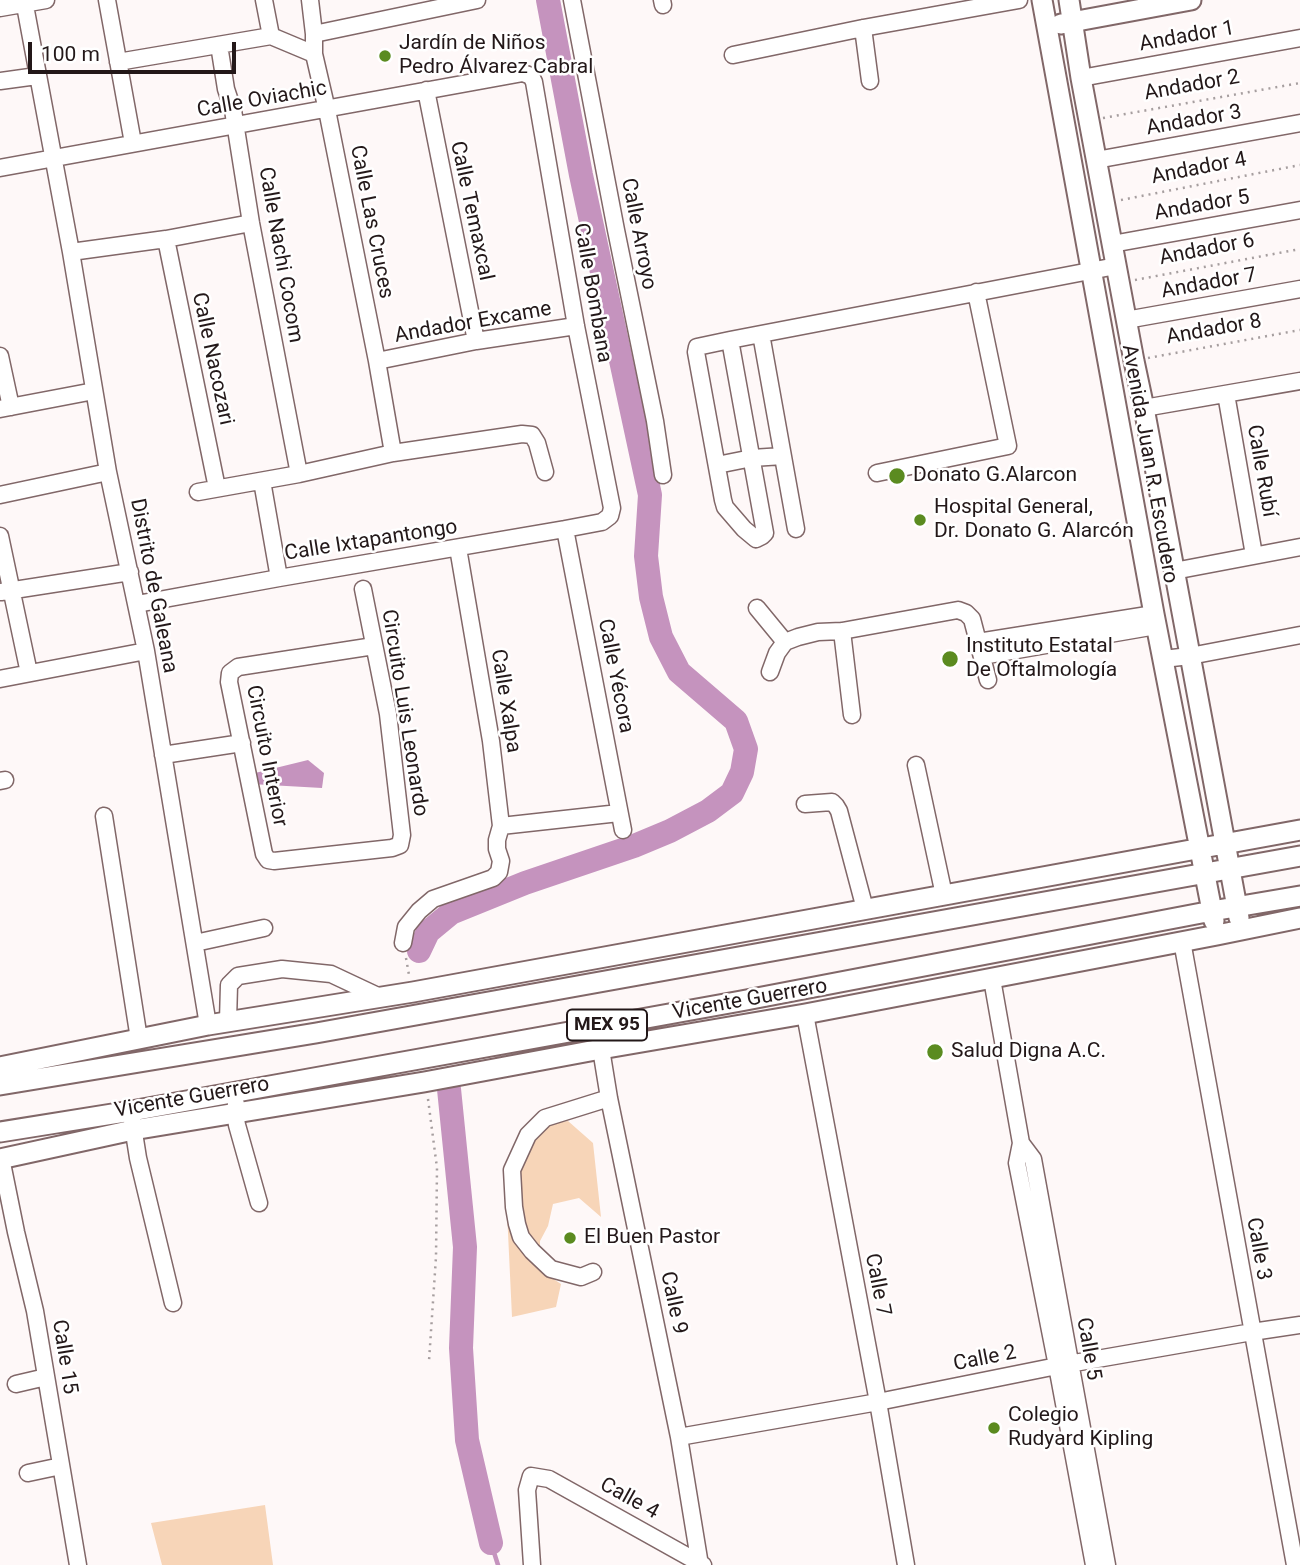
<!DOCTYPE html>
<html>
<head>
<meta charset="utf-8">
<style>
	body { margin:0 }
	#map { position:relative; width:1300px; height:1565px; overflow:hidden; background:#fef8f8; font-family:Roboto,sans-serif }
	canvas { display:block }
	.scale { position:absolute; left:28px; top:42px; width:208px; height:32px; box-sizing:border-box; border:4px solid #231819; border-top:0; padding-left:9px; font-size:21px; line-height:24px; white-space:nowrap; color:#231819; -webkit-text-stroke:5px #fff; paint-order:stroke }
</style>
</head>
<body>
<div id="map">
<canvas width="1300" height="1565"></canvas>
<div class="scale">100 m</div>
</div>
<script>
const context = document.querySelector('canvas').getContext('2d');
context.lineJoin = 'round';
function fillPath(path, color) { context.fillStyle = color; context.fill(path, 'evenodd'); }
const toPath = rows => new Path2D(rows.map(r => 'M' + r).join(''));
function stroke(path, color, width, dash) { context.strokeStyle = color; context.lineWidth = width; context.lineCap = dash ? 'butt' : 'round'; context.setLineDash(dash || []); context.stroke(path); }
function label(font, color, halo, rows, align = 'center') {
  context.font = font + ' Roboto,sans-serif'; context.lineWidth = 5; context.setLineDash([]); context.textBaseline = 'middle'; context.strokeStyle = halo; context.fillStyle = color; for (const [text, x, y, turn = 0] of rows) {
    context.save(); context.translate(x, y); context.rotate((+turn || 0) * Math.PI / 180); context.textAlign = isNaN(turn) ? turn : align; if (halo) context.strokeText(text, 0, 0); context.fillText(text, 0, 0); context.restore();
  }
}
fillPath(toPath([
	[568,1121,593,1143,601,1217,579,1198,553,1204,548,1226,540,1241,540,1270,561,1284,556,1307,512,1317,505,1170,552,1123],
	[265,1505,273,1565,162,1565,151,1523]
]), '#f7d5b8');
fillPath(toPath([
	[308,760,324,773,322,788,251,784,251,774]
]), '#c593be');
stroke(toPath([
	[491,1543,498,1565]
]), '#c593be', 4.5);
stroke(toPath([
	[419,951,428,932,451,913,525,883,634,846,670,831,708,811,732,793,742,772,746,749,736,721,679,672,661,637,651,597,646,556,650,495,581,175,548,0],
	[449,1089,465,1247,461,1348,467,1440,491,1543]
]), '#c593be', 24);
const minor = toPath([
	[24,0,71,252,108,472,146,651,208,1025],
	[107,0,133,143],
	[264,0,271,36],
	[310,0,314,34,314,54,327,110,377,361,393,453],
	[572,0,616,230,655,421,663,475],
	[662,0,663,5],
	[0,8,46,0],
	[863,28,870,81],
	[314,34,477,0],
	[219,45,226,89,233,110,251,223,299,474],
	[733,55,863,28,1019,0],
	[118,62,271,36,314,54],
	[1081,78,1300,38],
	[0,81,37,76],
	[426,90,476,341],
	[1096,160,1300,123],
	[0,168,523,73,531,76,534,82,576,326,612,508,610,516,602,522,565,529,279,578,137,604],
	[166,239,217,488],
	[1112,244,1300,210],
	[71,252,166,239,251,223],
	[1126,320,1300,289],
	[761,334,796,529],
	[730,340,765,533,762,536,756,539,744,529,725,507,723,500,696,352,697,347,730,340,761,334,1116,266],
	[0,356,11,407],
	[377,361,476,341,576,326],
	[1226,394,1254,555],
	[1144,408,1300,381],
	[0,409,94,391],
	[717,465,752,458,783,456],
	[877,473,1008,446,976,292],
	[262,481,279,578],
	[198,492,299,474,393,453,522,434,532,435,537,443,545,472],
	[0,495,108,472],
	[565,529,623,830],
	[0,536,29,673],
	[1174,571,1300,547],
	[363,589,388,714,402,835,400,845,392,848,274,861,268,860,264,854,229,682,230,673,238,667,374,646],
	[1,592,130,572],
	[757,608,785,642],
	[842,631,852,715],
	[978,642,1154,614],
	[982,656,1156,626],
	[1163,659,1190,656,1300,635],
	[770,672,777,653,785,642,798,637,818,632,842,631,958,610,966,613,972,619,988,680],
	[0,679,146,651],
	[163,755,242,743],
	[916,765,944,895],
	[0,781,5,780],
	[805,804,832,802,836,806,839,811,865,909],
	[104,816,139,1039],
	[501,826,619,813],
	[1182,941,1295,1565],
	[195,943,264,928],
	[403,943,406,927,419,911,433,899,493,878,499,872,501,861,497,849,497,840,501,826,491,741,458,548],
	[992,979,1021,1143,1017,1163,1057,1366,1094,1565],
	[805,1014,878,1402,906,1565],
	[228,1021,229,985,238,976,282,969,331,974,380,997],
	[601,1049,609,1098,679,1437,700,1565],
	[236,1104,235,1113,237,1125,259,1203],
	[132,1120,138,1158,173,1303],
	[1021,1143,1033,1159,1107,1565],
	[1,1158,16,1232,35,1311,78,1565],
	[593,1272,581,1277,551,1269,532,1251,521,1237,517,1224,514,1207,512,1170,528,1135,545,1118,609,1098],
	[16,1384,46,1377],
	[679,1437,878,1402,1057,1366,1252,1332,1300,1325],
	[28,1473,61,1466],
	[532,1565,527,1490,531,1476,549,1479,703,1565]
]);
const major = toPath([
	[1042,0,1154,614,1214,921],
	[1069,0,1081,78,1134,361,1144,408,1239,918],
	[1061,24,1191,0],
	[0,1067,208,1025,413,992,1300,830],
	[0,1085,316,1033,1300,856],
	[0,1132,131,1111,741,1001,1212,911,1300,896],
	[0,1159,133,1130,424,1082,601,1049,805,1014,1217,935,1300,918]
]);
stroke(minor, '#816768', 19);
stroke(major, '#816768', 23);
stroke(toPath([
	[1103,118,1300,83],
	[1121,200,1300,165],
	[1135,280,1300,249],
	[1148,358,1300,330],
	[406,958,409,975],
	[428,1099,437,1168,436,1257,429,1361]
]), '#a69e9f', 2.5, [2, 5]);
stroke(minor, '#fff', 16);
stroke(major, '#fff', 19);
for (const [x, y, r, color] of [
	[385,56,7,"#5b8b20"],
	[897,476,9,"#5b8b20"],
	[920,520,7,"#5b8b20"],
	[950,659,9,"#5b8b20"],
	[935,1052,9,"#5b8b20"],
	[570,1238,7,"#5b8b20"],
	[994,1428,7,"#5b8b20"]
]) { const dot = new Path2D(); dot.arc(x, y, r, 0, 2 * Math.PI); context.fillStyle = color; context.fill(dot); stroke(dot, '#fff', 2.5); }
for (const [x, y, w] of [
	[607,1025,80]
]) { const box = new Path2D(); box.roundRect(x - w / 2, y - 15.5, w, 31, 5); context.fillStyle = '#fff'; context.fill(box); stroke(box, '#231819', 2); }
label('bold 19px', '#231819', null, [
	["MEX 95",607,1025]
]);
label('21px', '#231819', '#fff', [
	["Andador 1",1187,37,-10],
	["Andador 2",1192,86,-10],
	["Calle Oviachic",262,100,-10],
	["Andador 3",1194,121,-10],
	["Andador 4",1199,169,-11],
	["Andador 5",1202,206,-10],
	["Calle Temaxcal",471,211,78],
	["Calle Las Cruces",371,222,79],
	["Calle Arroyo",638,234,79],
	["Andador 6",1207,250,-11],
	["Calle Nachi Cocom",280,255,80],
	["Andador 7",1209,284,-10],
	["Calle Bombana",592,293,80],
	["Andador Excame",473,323,-10],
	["Andador 8",1214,330,-10],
	["Calle Nacozari",212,359,78],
	["Avenida Juan R. Escudero",1149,464,80],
	["Calle Rubí",1261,471,80],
	["Calle Ixtapantongo",371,541,-9],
	["Distrito de Galeana",153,586,79],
	["Calle Yécora",615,676,79],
	["Calle Xalpa",505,701,81],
	["Circuito Luis Leonardo",404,713,81],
	["Circuito Interior",266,756,79],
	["Vicente Guerrero",750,1000,-10],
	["Vicente Guerrero",192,1098,-10],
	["Calle 3",1258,1249,80],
	["Calle 7",877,1285,79],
	["Calle 9",673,1303,78],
	["Calle 5",1088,1349,80],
	["Calle 15",64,1357,81],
	["Calle 2",985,1359,-11],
	["Calle 4",629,1499,29]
]);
label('21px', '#231819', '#fff', [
	["Jardín de Niños",399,44],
	["Pedro Álvarez Cabral",399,68],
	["Donato G.Alarcon",913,476],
	["Hospital General,",934,508],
	["Dr. Donato G. Alarcón",934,532],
	["Instituto Estatal",966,647],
	["De Oftalmología",966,671],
	["Salud Digna A.C.",951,1052],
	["El Buen Pastor",584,1238],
	["Colegio",1008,1416],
	["Rudyard Kipling",1008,1440]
], 'left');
</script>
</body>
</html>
